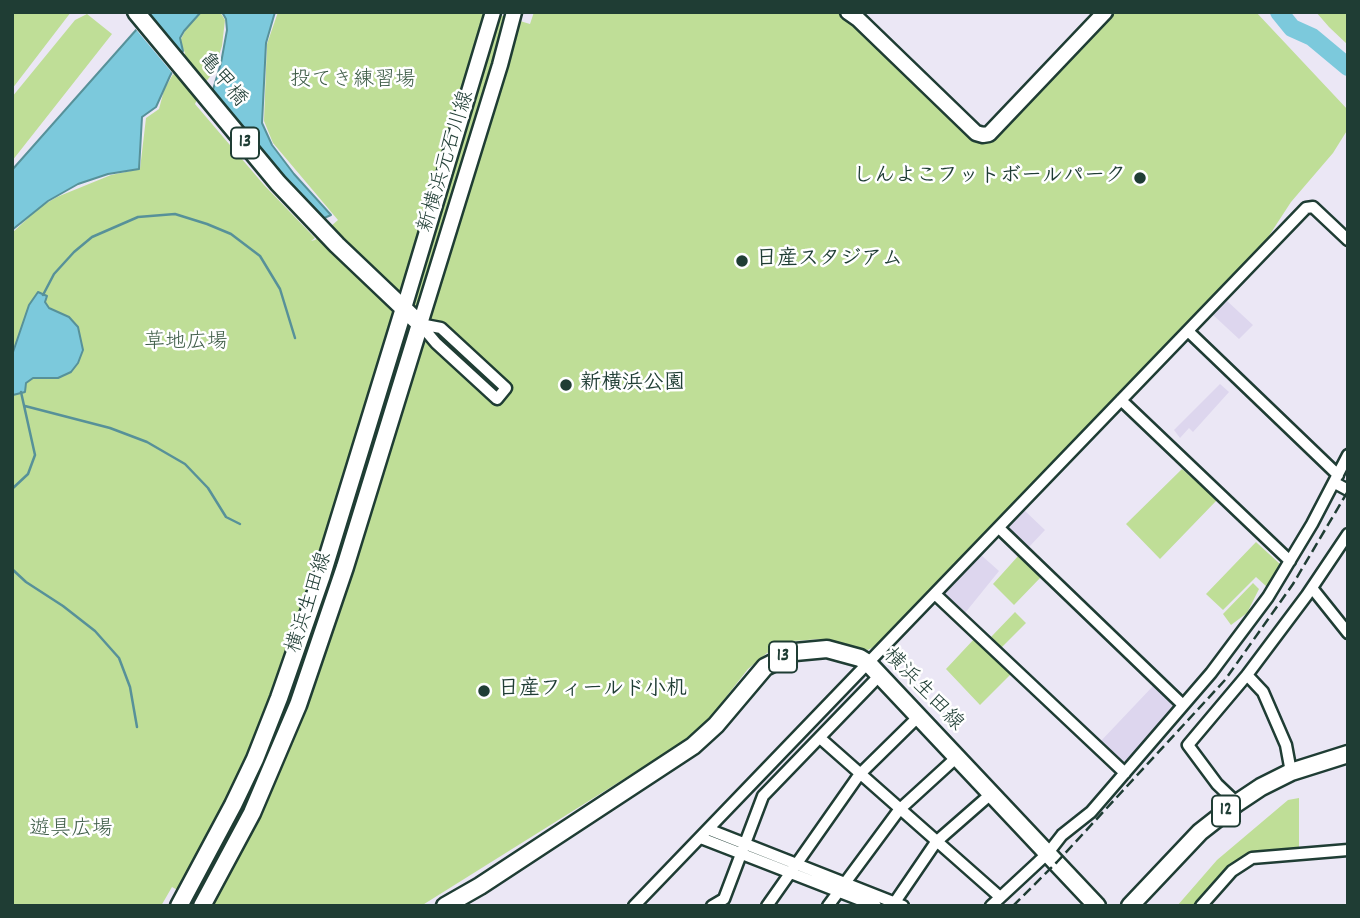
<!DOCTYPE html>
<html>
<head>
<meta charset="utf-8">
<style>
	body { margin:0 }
	#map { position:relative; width:1360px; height:918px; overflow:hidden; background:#ebe7f5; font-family:Dekko,sans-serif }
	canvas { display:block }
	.frame { position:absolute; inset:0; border:14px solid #1f3d34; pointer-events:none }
</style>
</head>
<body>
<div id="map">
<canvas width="1360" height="918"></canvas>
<div class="frame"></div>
</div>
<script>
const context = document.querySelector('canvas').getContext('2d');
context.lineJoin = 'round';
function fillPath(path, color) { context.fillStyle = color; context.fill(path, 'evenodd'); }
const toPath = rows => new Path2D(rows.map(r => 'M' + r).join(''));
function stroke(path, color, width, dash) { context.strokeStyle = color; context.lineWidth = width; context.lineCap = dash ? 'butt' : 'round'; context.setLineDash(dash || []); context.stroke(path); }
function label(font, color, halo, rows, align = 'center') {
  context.font = font + ' Dekko,"Klee One",sans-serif'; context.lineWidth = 5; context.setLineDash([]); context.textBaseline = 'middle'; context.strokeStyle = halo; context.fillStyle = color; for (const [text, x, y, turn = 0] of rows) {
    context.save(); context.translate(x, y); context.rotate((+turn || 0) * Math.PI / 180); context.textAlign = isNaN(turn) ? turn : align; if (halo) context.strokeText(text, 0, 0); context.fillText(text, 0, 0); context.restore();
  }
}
fillPath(toPath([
	[1226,300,1253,325,1239,339,1212,314],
	[1220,384,1229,392,1193,432,1189,428,1180,438,1174,430],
	[1024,510,1045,530,1029,547,1008,527],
	[981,555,999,571,965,613,945,594],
	[1154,685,1177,706,1126,762,1116,758,1099,743]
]), '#ddd6ee');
fillPath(toPath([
	[12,12,71,12,12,89],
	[200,12,220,12,225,20,222,46,213,73,204,84,195,104,264,185,315,238,311,241,315,240,338,220,273,143,264,121,267,44,278,12,490,12,530,24,534,12,836,12,847,18,982,141,986,142,1000,131,1023,103,1112,12,1256,12,1348,110,1348,129,1333,153,1291,202,1261,248,877,648,875,646,868,650,821,639,793,641,767,653,748,669,704,725,675,747,421,906,206,906,172,887,161,906,12,906,12,233,40,207,57,197,111,175,140,169,146,118,159,109,164,90,185,53,180,41,187,27],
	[1316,12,1348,12,1348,45,1329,27],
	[87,14,112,34,12,161,12,97,75,20],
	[1182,469,1217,500,1160,559,1126,524],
	[1256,542,1280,564,1267,587,1256,577,1223,610,1206,594],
	[1019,555,1041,577,1014,605,993,584],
	[1253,583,1259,589,1247,613,1231,625,1223,614],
	[1015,612,1026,623,1001,648,991,637],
	[975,638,1012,673,980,705,946,669],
	[1299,798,1299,850,1228,869,1196,906,1177,906,1217,860,1288,800]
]), '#bfde97');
const water = toPath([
	[152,12,201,12,184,31,180,38,183,51,170,76,156,107,142,117,139,169,108,174,78,184,48,201,12,230,12,170,152,12],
	[222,12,275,12,266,43,262,123,272,145,294,174,331,215,322,219,285,182,212,93,221,63,227,30,226,19,222,12],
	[38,292,47,296,45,302,49,308,69,317,78,327,83,350,78,363,71,372,58,378,33,378,26,383,25,392,13,395,12,355,29,305,38,292]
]);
fillPath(water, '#7cc9dc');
stroke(water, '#579199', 2);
fillPath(toPath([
	[146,14,183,59,174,75,134,27]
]), '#ebe7f5');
stroke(toPath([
	[43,295,54,274,74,252,92,237,138,217,175,214,207,224,231,234,260,256,280,289,295,338],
	[25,406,110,428,147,442,185,464,208,488,226,517,240,524],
	[12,489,28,474,35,455,21,392],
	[12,569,26,582,63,606,95,631,119,658,130,687,137,727]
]), '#579199', 2.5);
stroke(toPath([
	[1279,12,1292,28,1312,37,1348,67]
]), '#7cc9dc', 18);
const street = toPath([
	[420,324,441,328,506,388,497,399,436,343,420,324],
	[1188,331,1338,475],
	[1121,400,1290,561],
	[1335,483,1348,490],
	[999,528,1183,705],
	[1312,588,1348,633],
	[936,595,1125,773],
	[1247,675,1263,692,1286,745,1291,772],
	[820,738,1000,897],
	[1237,803,1217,784,1188,745,1247,675,1307,595,1348,534],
	[710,830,903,906],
	[701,838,876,906],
	[893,905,936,842,992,793],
	[634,906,1306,208,1313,207,1348,240],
	[712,906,724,899,763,796,880,675],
	[767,906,859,775,919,716],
	[828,906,899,810,957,757],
	[991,906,1048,853,1062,835,1091,812,1211,673,1268,597,1312,524,1348,455],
	[1201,906,1232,871,1252,858,1348,850]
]);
const secondary = toPath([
	[848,12,858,19,976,133,983,135,989,134,1105,12],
	[404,308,493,12],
	[420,324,500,65,514,12]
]);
const primary = toPath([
	[136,12,278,183,337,245,420,324,345,567,298,705,252,813,202,906],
	[179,906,233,805,255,759,279,698,322,575,404,308],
	[445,906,480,886,693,746,716,725,765,667,795,652,827,649,860,658,868,663,1097,906],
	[1130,906,1200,832,1237,803,1261,787,1291,772,1348,754]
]);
stroke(street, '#1f3d34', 15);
stroke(secondary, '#1f3d34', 19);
stroke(primary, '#1f3d34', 21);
stroke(street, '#fff', 10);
stroke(secondary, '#fff', 14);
stroke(primary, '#fff', 16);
stroke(toPath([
	[1013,906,1057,862,1225,680,1293,584,1348,491]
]), '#1f3d34', 2.5, [10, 5]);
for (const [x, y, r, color] of [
	[1140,178,7,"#1f3d34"],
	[742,261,7,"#1f3d34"],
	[566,385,7,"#1f3d34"],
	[484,691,7,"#1f3d34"]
]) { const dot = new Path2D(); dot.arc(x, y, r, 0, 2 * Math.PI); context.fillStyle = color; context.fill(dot); stroke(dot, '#fff', 2.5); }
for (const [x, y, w] of [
	[245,143,28],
	[783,657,28],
	[1226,811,28]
]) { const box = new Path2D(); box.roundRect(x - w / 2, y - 15.5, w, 31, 5); context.fillStyle = '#fff'; context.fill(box); stroke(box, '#1f3d34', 2); }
label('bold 19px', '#1f3d34', null, [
	["13",245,143],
	["13",783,657],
	["12",1226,811]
]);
label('21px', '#1f3d34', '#fff', [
	["亀甲橋",221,81,50],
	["新横浜元石川線",448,162,-73],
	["横浜生田線",311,603,-72],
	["横浜生田線",922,691,46]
]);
label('21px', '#3f5d48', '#fff', [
	["投てき練習場",353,82],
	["草地広場",186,344],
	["遊具広場",71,831]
]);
label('bold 21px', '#1f3d34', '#fff', [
	["しんよこフットボールパーク",1126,178,"right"],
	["日産スタジアム",756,261],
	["新横浜公園",580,385],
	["日産フィールド小机",498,691]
], 'left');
</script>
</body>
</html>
